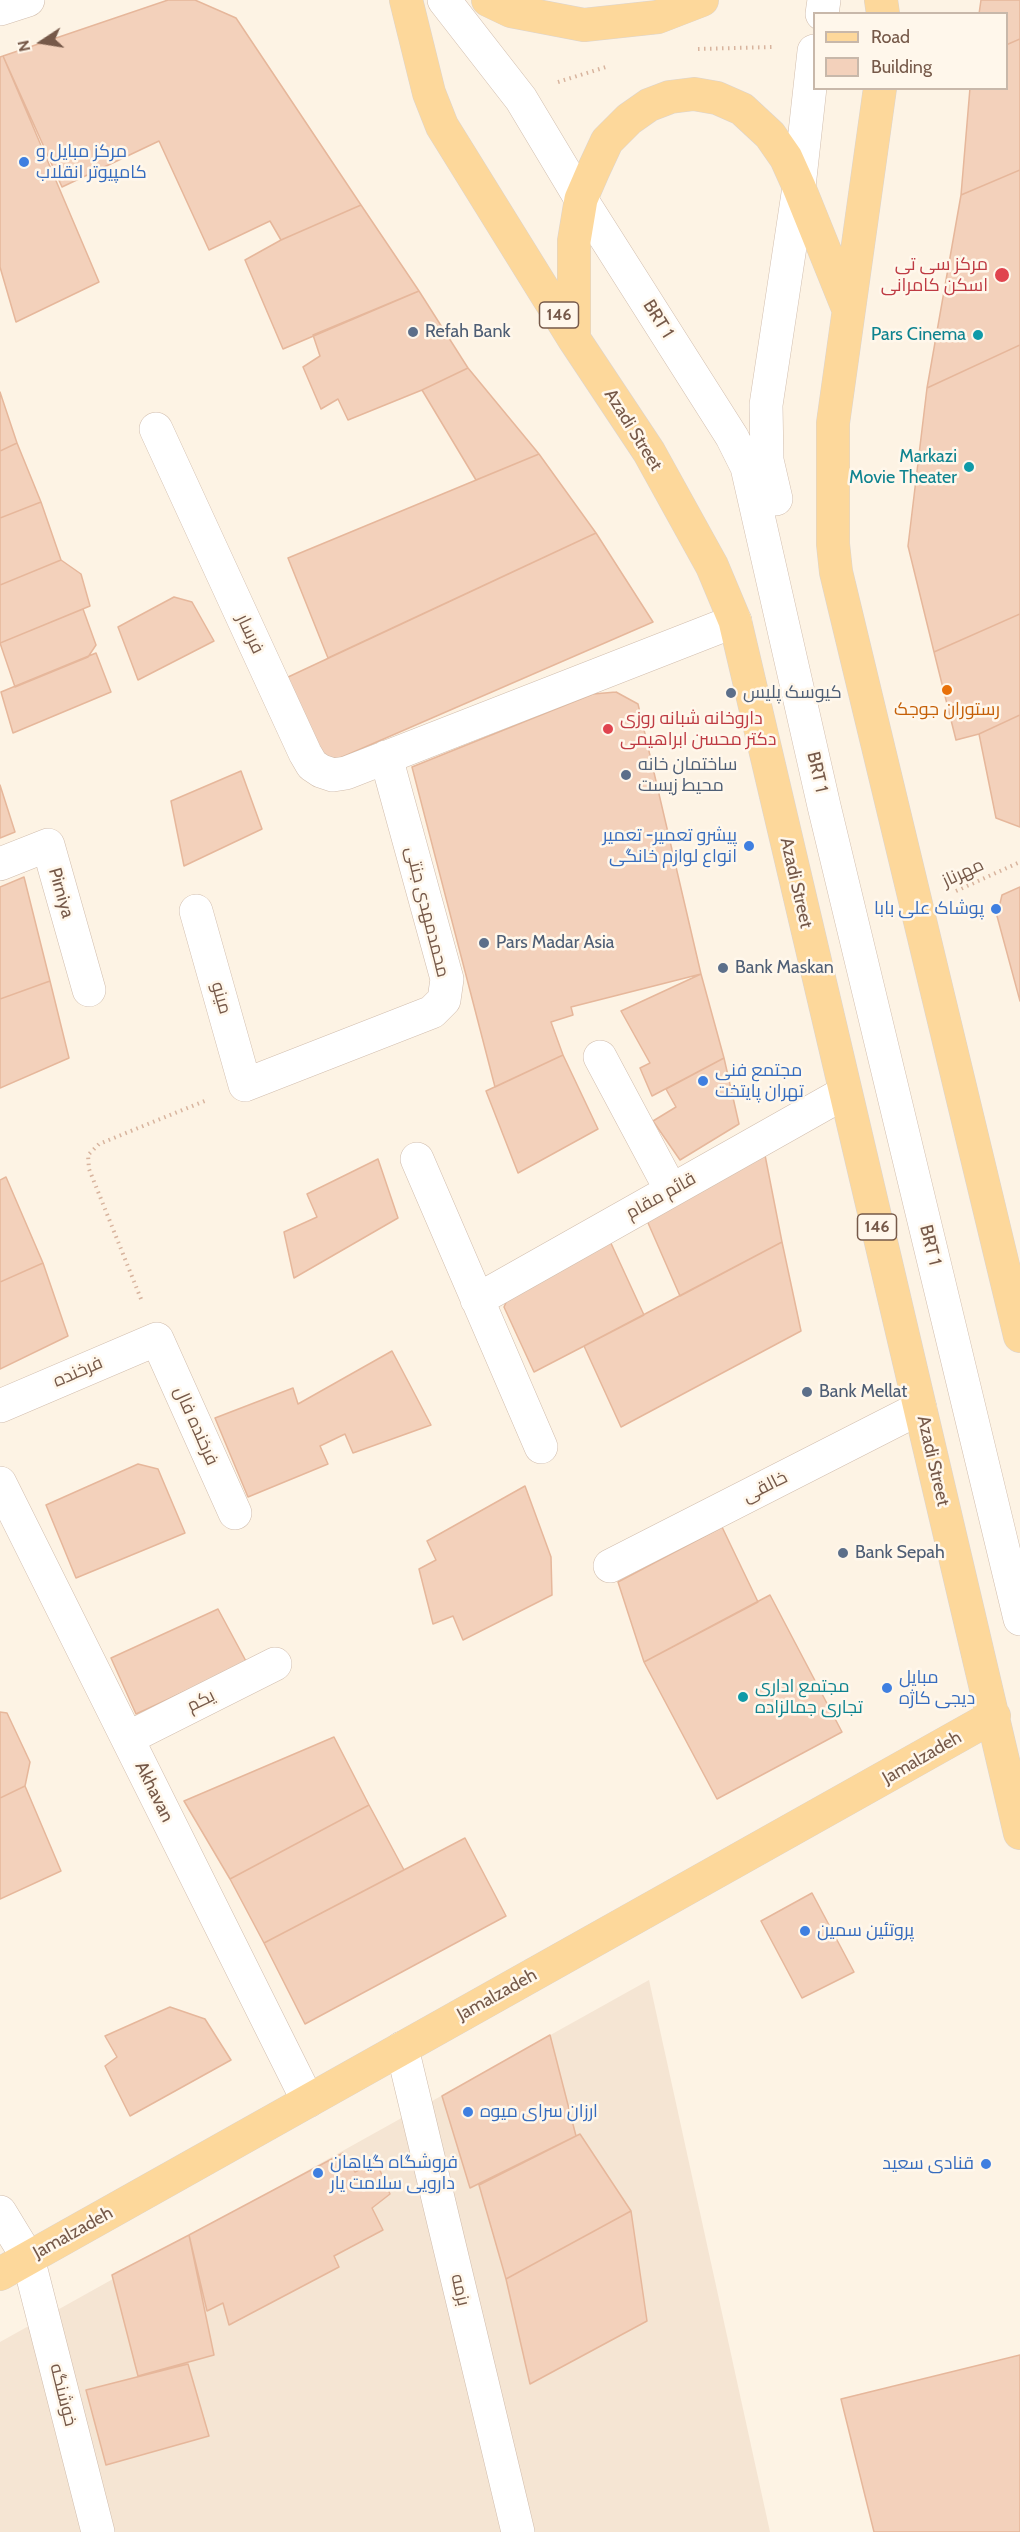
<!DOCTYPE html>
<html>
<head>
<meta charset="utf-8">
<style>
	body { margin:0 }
	#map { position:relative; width:1020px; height:2532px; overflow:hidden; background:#fdf3e4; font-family:Cabin,sans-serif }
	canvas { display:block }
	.legend { position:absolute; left:813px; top:12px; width:195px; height:78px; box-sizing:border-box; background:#fff7eb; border:2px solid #c8b8aa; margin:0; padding:8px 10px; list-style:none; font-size:18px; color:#765949 }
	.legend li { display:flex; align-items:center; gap:12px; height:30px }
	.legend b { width:30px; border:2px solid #c8b8aa }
	.north { position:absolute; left:12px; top:12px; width:60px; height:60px; -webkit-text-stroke:4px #fff7eb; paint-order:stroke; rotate:258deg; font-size:16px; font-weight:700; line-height:24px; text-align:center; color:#765949 }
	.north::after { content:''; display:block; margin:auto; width:21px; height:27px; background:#765949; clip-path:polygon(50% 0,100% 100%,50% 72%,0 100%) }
</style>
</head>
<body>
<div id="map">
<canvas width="1020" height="2532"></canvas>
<ul class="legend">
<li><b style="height:8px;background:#fdd89b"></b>Road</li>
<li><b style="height:16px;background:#f3d1bb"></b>Building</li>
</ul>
<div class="north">N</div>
</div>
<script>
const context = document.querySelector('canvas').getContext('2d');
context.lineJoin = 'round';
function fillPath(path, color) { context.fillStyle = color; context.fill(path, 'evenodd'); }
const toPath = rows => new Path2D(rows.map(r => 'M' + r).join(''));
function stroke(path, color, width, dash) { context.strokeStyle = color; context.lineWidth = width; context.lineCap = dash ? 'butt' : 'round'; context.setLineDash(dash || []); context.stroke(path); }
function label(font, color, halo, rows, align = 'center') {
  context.font = font + ' Cabin,Cairo,sans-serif'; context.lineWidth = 5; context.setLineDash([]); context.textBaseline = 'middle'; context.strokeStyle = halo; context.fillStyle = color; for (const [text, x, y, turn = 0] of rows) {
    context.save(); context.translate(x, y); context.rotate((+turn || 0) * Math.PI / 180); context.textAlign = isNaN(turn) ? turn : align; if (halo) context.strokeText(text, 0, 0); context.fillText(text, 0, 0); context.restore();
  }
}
fillPath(toPath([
	[649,1980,770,2532,0,2532,0,2342]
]), '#f5e5d3');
const building = toPath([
	[168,0,195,0,236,18,361,205,281,240,270,221,209,250,159,141,62,187,3,56,168,0],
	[981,0,1020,0,1020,39,1006,45,1006,14,979,14,981,0],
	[1020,39,1020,170,961,195,970,88,1006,88,1006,45,1020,39],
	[3,56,99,282,16,322,0,267,0,57,3,56],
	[1020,170,1020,345,927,388,961,195,1020,170],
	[361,205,419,291,283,349,245,260,281,240,361,205],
	[419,291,468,368,422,390,348,420,338,399,321,409,303,367,320,356,313,335,419,291],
	[1020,345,1020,614,934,652,908,546,927,388,1020,345],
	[468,368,539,454,476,480,422,390,468,368],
	[0,392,17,443,0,451,0,392],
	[17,443,41,502,0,518,0,451,17,443],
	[539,454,596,533,328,658,288,558,539,454],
	[41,502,61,560,0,585,0,518,41,502],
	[596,533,653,622,326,764,286,678,596,533],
	[61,560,81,574,90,606,0,643,0,585,61,560],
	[174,597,192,602,214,641,138,680,118,627,174,597],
	[83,609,96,645,88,657,15,687,0,643,83,609],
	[1020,614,1020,715,979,734,956,740,934,652,1020,614],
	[96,653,111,692,13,733,1,692,96,653],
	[616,692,638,704,701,974,571,1007,573,1015,551,1022,563,1055,495,1087,412,767,593,694,616,692],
	[1020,715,1020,827,996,818,979,734,1020,715],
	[241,771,262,829,184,866,171,801,241,771],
	[0,785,15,832,0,838,0,785],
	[24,877,50,981,0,999,0,887,24,877],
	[1020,887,1020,1001,997,916,1002,895,1020,887],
	[701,974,724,1058,652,1096,640,1068,650,1063,621,1011,701,974],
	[50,981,69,1058,0,1088,0,999,50,981],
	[563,1055,598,1129,518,1173,486,1091,563,1055],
	[724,1058,739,1124,680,1160,653,1121,676,1107,666,1089,724,1058],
	[764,1150,782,1242,680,1296,645,1216,764,1150],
	[378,1159,398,1218,294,1278,284,1232,317,1217,307,1194,378,1159],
	[6,1177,43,1263,0,1282,0,1180,6,1177],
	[609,1239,644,1315,534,1372,504,1307,515,1282,609,1239],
	[782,1242,801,1331,621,1427,584,1346,782,1242],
	[43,1263,68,1336,0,1369,0,1282,43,1263],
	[392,1351,431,1425,353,1453,345,1434,320,1446,328,1464,248,1497,215,1418,293,1388,298,1404,392,1351],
	[138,1464,158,1469,185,1533,76,1578,46,1505,138,1464],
	[525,1486,551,1557,552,1595,463,1640,453,1616,433,1624,419,1569,436,1560,427,1541,525,1486],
	[722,1527,758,1602,644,1662,618,1582,722,1527],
	[770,1595,842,1732,717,1799,644,1662,770,1595],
	[218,1609,247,1663,136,1714,111,1658,218,1609],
	[0,1712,7,1713,30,1762,25,1786,0,1798,0,1712],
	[334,1737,369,1805,230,1879,184,1801,334,1737],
	[25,1786,61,1871,0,1899,0,1798,25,1786],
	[369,1805,404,1870,264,1943,230,1879,369,1805],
	[465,1838,506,1916,305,2024,264,1943,465,1838],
	[812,1893,854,1972,802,1998,761,1921,812,1893],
	[170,2007,205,2019,231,2060,130,2116,105,2066,117,2057,105,2036,170,2007],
	[550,2035,576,2136,470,2188,442,2096,550,2035],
	[580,2134,631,2211,506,2279,479,2185,580,2134],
	[343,2153,355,2172,376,2161,390,2194,372,2208,383,2230,334,2256,339,2267,229,2325,223,2303,207,2311,189,2235,343,2153],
	[631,2211,647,2321,530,2384,506,2279,631,2211],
	[189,2235,214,2355,138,2376,112,2275,189,2235],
	[1020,2355,1020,2532,874,2532,841,2399,1020,2355],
	[188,2364,209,2436,106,2465,86,2390,188,2364]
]);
fillPath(building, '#f3d1bb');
stroke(building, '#e6b79b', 1.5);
const minor = toPath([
	[444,0,521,99,581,199,732,437,747,467,824,806,1020,1619],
	[0,9,28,0],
	[822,14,824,0],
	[156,429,305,753,312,765,321,771,333,775,346,773,735,621],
	[776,499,767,460,766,405,799,187,814,51],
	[0,864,48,845,89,990],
	[196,911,245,1085,432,1012,444,1000,447,979,386,757],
	[600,1057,671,1190],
	[417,1159,541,1447],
	[477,1300,844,1093],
	[0,1406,157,1339,235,1513],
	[0,1483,308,2101],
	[610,1566,920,1408],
	[128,1738,275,1664],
	[402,2048,518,2532],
	[0,2212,28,2258,98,2532]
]);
const major = toPath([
	[406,0,429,93,442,126,574,339,649,452,712,566,735,621,1020,1833],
	[488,0,511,11,584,25,658,17,702,0],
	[881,0,883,14],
	[880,88,833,423,833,544,836,572,1020,1336],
	[574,339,574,241,581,199,594,169,607,141,629,119,649,105,670,97,694,94,717,98,742,109,770,135,786,158,799,187,847,306],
	[0,2274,994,1716]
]);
stroke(minor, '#d1bdad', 34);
stroke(major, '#dbd4d0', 34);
stroke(toPath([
	[698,49,772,47],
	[558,82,606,67],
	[956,891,1020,862],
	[141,1299,89,1169,88,1155,99,1144,207,1100]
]), '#d8b49e', 4, [1.5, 4.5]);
stroke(minor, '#fff', 33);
stroke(major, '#fdd89b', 33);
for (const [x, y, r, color] of [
	[24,162,6,"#3f7fe0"],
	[1002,275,8,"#e0444e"],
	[413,332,6,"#5c6f8a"],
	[978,335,6,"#0f9aa8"],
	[969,467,6,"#0f9aa8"],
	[947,690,6,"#e8710a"],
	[731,693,6,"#5c6f8a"],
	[608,729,6,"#e0444e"],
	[626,775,6,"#5c6f8a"],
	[749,846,6,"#3f7fe0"],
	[996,909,6,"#3f7fe0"],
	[484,943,6,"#5c6f8a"],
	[723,968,6,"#5c6f8a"],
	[703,1081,6,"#3f7fe0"],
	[807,1392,6,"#5c6f8a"],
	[843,1553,6,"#5c6f8a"],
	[887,1688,6,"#3f7fe0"],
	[743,1697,6,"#0f9aa8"],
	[805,1931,6,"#3f7fe0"],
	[468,2112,6,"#3f7fe0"],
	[986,2164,6,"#3f7fe0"],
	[318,2173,6,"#3f7fe0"]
]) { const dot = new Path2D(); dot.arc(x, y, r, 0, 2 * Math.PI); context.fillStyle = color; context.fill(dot); stroke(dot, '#fff7eb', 2); }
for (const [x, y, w] of [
	[559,315,39],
	[877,1227,39]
]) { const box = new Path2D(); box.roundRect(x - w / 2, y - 13, w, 26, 4.5); context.fillStyle = '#fff7eb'; context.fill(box); stroke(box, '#765949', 1.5); }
label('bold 16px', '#765949', null, [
	["146",559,315],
	["146",877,1227]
]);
label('18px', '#366cbe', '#fff7eb', [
	["مرکز مبایل و",36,152],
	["کامپیوتر انقلاب",36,173],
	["پیشرو تعمیر- تعمیر",737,836,"right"],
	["انواع لوازم خانگی",737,857,"right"],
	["پوشاک علی بابا",984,909,"right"],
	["مجتمع فنی",715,1071],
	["تهران پایتخت",715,1092],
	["مبایل",899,1678],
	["دیجی کاژه",899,1699],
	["پروتئین سمین",817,1931],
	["ارزان سرای میوه",480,2112],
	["فروشگاه گیاهان",330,2163],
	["دارویی سلامت یار",330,2184],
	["قنادی سعید",974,2164,"right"]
], 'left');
label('18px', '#be3a42', '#fff7eb', [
	["مرکز سی تی",988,265],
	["اسکن کامرانی",988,286],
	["داروخانه شبانه روزی",620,719,"left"],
	["دکتر محسن ابراهیمی",620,740,"left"]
], 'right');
label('18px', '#765949', '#fff7eb', [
	["BRT 1",658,319,58],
	["Azadi Street",633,430,58],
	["فرسار",250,634,65],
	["BRT 1",817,772,77],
	["مهرناز",963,873,-25],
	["Azadi Street",796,883,77],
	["Pirniya",61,893,74],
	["محمدمهدی جنتی",427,912,76],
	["مینو",221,998,74],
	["قائم مقام",661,1196,-29],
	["BRT 1",930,1245,76],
	["فرخنده",78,1372,-23],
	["فرخنده فال",196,1426,66],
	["Azadi Street",933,1461,77],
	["خالقی",765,1487,-27],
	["یکم",201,1701,-26],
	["Jamalzadeh",922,1758,-30],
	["Akhavan",154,1792,64],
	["Jamalzadeh",497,1995,-29],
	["Jamalzadeh",73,2233,-29],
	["بزمه",460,2290,77],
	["خوشنگه",63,2395,76]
]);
label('18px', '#4e5e75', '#fff7eb', [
	["Refah Bank",425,332],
	["کیوسک پلیس",743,693],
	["ساختمان خانه",638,765],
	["محیط زیست",638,786],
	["Pars Madar Asia",496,943],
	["Bank Maskan",735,968],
	["Bank Mellat",819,1392],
	["Bank Sepah",855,1553]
], 'left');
label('18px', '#0d838f', '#fff7eb', [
	["Pars Cinema",966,335],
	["Markazi",957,457],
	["Movie Theater",957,478],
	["مجتمع اداری",755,1687,"left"],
	["تجاری جمالزاده",755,1708,"left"]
], 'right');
label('18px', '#c56008', '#fff7eb', [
	["رستوران جوجک",947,710]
]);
</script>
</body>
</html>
